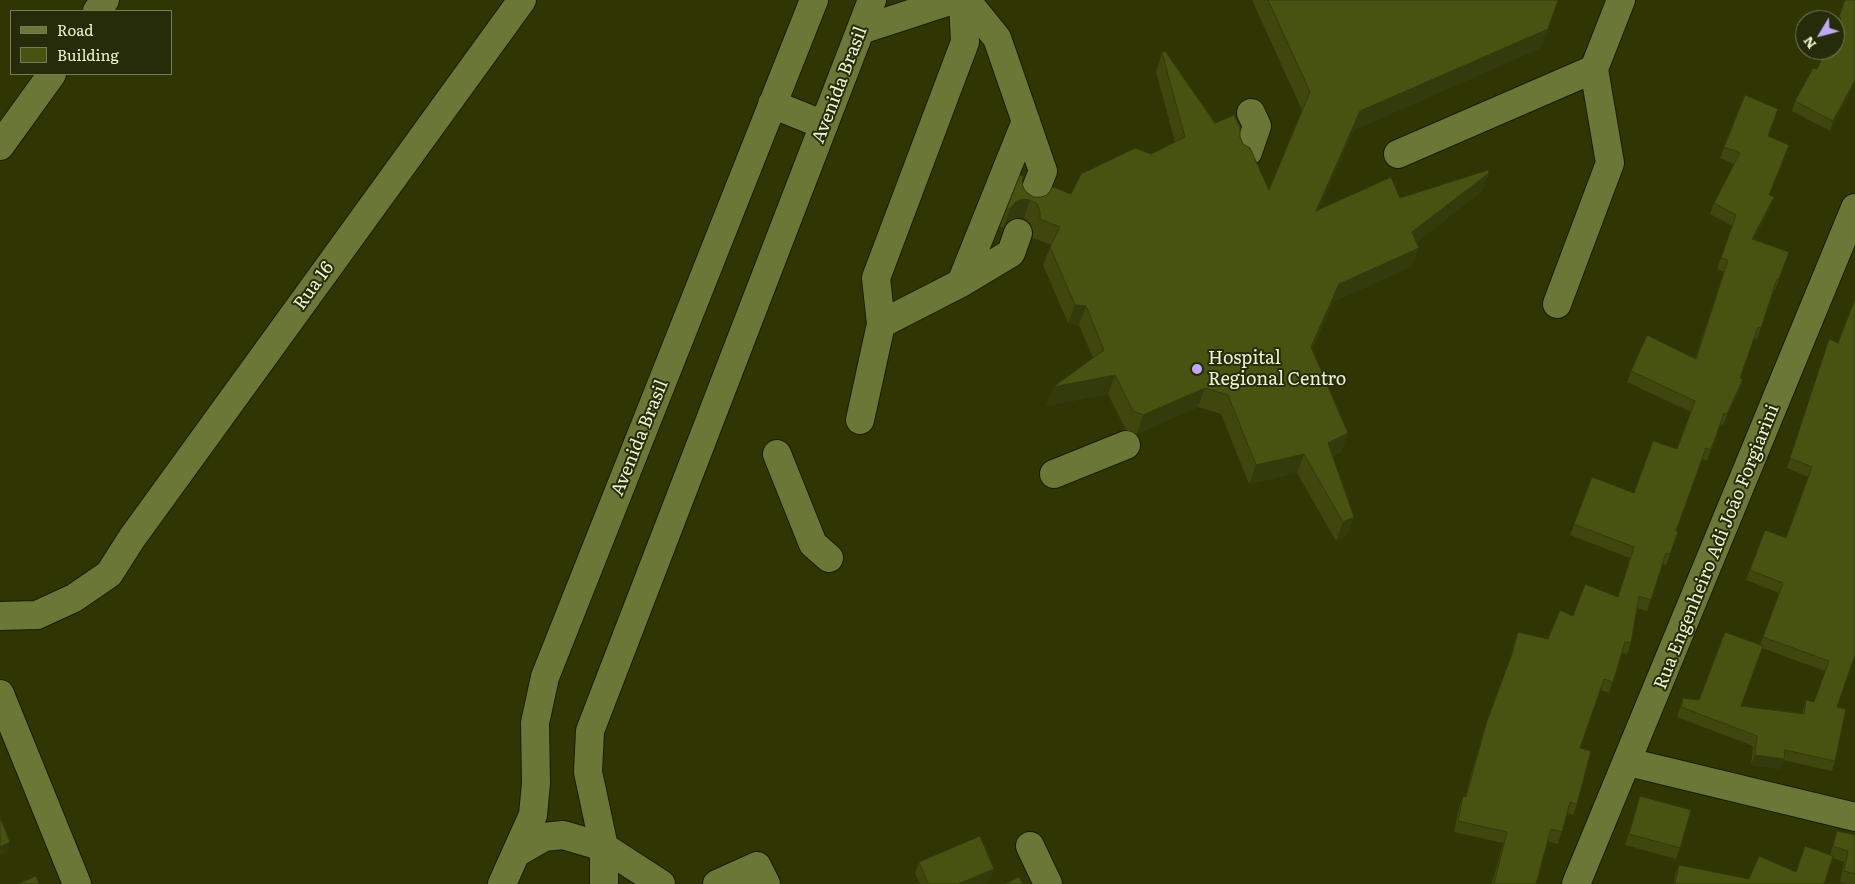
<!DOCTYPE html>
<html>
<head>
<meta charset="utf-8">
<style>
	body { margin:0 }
	#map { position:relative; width:1855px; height:884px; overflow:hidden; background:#2f3603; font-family:Literata,serif }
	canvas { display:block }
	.legend { position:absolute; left:10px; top:10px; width:162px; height:65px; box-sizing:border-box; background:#262b09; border:1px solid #757b5a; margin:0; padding:6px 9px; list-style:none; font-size:15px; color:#ecf4d3 }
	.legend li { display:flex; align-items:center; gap:10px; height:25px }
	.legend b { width:25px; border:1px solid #757b5a }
	.north { position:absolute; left:1795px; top:10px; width:50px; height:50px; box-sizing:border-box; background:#262b09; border:1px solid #757b5a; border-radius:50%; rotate:233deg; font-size:14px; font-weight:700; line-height:20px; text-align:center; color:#ecf4d3 }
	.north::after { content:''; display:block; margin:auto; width:18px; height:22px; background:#c0a8f4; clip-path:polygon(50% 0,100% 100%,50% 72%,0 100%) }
</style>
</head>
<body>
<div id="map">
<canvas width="1855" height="884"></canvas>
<ul class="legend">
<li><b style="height:6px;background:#6b7737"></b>Road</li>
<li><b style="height:14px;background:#495311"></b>Building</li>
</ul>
<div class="north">N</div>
</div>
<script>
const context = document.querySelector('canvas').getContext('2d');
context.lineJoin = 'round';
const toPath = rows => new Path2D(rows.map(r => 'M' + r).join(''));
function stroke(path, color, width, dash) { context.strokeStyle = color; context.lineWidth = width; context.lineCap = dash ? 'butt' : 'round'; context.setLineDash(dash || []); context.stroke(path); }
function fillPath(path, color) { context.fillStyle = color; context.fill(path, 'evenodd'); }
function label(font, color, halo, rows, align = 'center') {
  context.font = font + ' Literata,serif'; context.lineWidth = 4; context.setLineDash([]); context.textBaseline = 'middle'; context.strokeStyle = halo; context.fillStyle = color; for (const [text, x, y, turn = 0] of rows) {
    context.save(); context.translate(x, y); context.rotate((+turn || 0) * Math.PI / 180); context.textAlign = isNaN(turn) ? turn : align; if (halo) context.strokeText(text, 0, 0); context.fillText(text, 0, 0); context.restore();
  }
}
const minor = toPath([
	[966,0,997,38,1043,171,1031,201],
	[97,11,105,0],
	[861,30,953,0],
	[772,104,824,125],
	[0,146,52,74],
	[1248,152,1257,126,1251,113],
	[1398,154,1594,69],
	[961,283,1026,121],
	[1557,304,1610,163,1594,69,1621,0],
	[881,324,961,283,1011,253,1018,233],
	[860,420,881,324,876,278,965,42,963,0],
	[777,454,813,544,829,558],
	[1054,474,1126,445],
	[0,616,37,615,74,598,109,574,132,538,522,0],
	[0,694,77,884],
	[1628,762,1855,817],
	[1030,846,1048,884],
	[518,852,544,837,563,835,604,847,661,884],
	[502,884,533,815,536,783,535,723,545,677,814,0],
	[604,884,604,847,588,772,590,731,872,0],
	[717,884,757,866,766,884],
	[1576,884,1855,208]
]);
stroke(minor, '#181d00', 30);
stroke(minor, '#6b7737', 28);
fillPath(toPath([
	[1252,0,1558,0,1541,48,1354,130,1318,210,1400,198,1489,173,1482,191,1417,242,1412,266,1333,302,1312,349,1348,433,1341,452,1332,456,1347,536,1336,541,1297,473,1249,484,1221,414,1198,407,1137,434,1126,430,1108,394,1046,406,1093,358,1079,325,1068,323,1043,265,1051,245,1033,238,1033,230,1030,223,1024,218,1015,218,1008,221,1003,228,1000,226,1007,208,1022,184,1025,191,1033,197,1041,197,1071,194,1175,142,1156,72,1162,53,1215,123,1269,190,1302,110],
	[1845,0,1855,0,1855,83,1830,131,1792,111,1795,101,1817,69,1837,27,1835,26],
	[1768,137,1785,156,1769,195,1774,197,1770,208,1754,239,1789,252,1775,290,1774,290,1757,339,1754,338,1740,378,1743,379,1739,390,1723,425,1720,424,1707,461,1702,459,1676,531,1670,554,1666,565,1662,564,1647,611,1637,608,1631,643,1627,654,1622,653,1609,693,1600,690,1580,748,1577,804,1573,815,1567,813,1558,844,1548,841,1536,884,1492,884,1503,843,1454,832,1459,807,1463,796,1465,797,1483,732,1509,664,1514,643,1518,632,1548,639,1573,616,1618,597,1630,558,1570,535,1592,477,1634,493,1677,449,1691,412,1627,382,1631,371,1695,359,1724,272,1717,269,1732,226,1710,214,1714,203,1734,164,1720,158,1724,147],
	[1826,349,1837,707,1835,761,1832,771,1783,760,1780,769,1751,765,1753,746,1677,717,1683,698,1699,700,1760,645,1779,593,1746,580,1765,530,1786,538,1808,477,1787,468],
	[1762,648,1825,671,1814,702,1806,700,1802,713,1741,706],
	[1640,796,1680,848,1676,859,1625,845],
	[1837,831,1855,835,1855,884,1848,884,1840,882,1844,862,1833,858,1824,884,1674,884,1675,874,1679,865,1749,879,1796,872,1830,855],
	[919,862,994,869,990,880,980,884,920,884,915,873]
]), '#3f470f');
fillPath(toPath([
	[1548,29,1541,48,1354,130,1309,230,1316,211,1360,111],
	[1855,80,1855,83,1830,131,1833,121],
	[1489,173,1482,191,1405,251,1412,232],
	[1774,197,1770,208,1748,250,1752,239],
	[1022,199,1030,200,1024,218,1015,218,1008,221,1003,228,1010,209,1015,202],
	[1419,248,1412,266,1333,302,1304,365,1311,347,1339,284],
	[1075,305,1086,306,1079,325,1068,323],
	[1115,375,1108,394,1046,406,1053,387],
	[1743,379,1739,390,1723,425,1727,414],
	[1205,388,1198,407,1137,434,1143,415],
	[1348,433,1341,452,1321,462,1328,443],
	[1304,454,1297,473,1249,484,1256,465],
	[1354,517,1347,536,1336,541,1343,522],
	[1755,755,1784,759,1780,769,1751,765],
	[10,842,7,852,0,855,0,847],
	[994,869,990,880,980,884,958,884]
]), '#333a0c');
const building = toPath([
	[1268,0,1558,0,1548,29,1360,111,1316,211,1391,177,1400,198,1488,170,1489,173,1412,232,1419,248,1339,284,1311,347,1348,433,1328,443,1354,517,1343,522,1304,454,1256,465,1228,395,1205,388,1143,415,1133,411,1115,375,1053,387,1104,350,1086,306,1075,305,1050,247,1060,227,1040,219,1040,211,1037,204,1030,200,1022,199,1015,202,1010,209,1007,208,1020,175,1023,176,1022,184,1025,191,1033,197,1041,197,1047,195,1053,187,1071,194,1081,174,1135,148,1151,154,1185,137,1162,53,1165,51,1215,123,1234,115,1240,127,1240,137,1243,144,1250,148,1269,190,1310,92,1268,0],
	[1845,0,1855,0,1855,80,1833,121,1795,101,1813,68,1817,69,1826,50,1835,50,1835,31,1841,18,1839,17,1845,0],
	[1745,95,1778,109,1768,136,1789,145,1769,195,1774,197,1752,239,1789,252,1779,279,1777,279,1761,328,1758,327,1740,378,1743,379,1727,414,1724,413,1711,450,1706,448,1676,531,1678,532,1670,554,1666,553,1651,600,1639,596,1631,643,1625,642,1613,682,1604,679,1580,748,1591,751,1577,804,1570,802,1562,832,1551,829,1536,884,1494,884,1507,832,1458,821,1463,796,1466,797,1487,721,1512,654,1518,632,1548,639,1560,610,1573,616,1585,584,1618,597,1634,547,1574,524,1592,477,1634,493,1653,441,1677,449,1695,401,1631,371,1647,335,1696,359,1728,260,1721,258,1736,215,1714,203,1740,153,1724,147,1745,95],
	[1855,299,1855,655,1837,707,1846,709,1835,761,1785,750,1784,759,1755,755,1757,736,1681,707,1683,698,1699,700,1725,632,1763,646,1741,706,1804,714,1806,700,1814,702,1829,661,1763,637,1783,583,1750,570,1765,530,1786,538,1812,467,1790,458,1829,339,1838,343,1855,299],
	[1640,796,1691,810,1680,848,1629,834,1640,796],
	[0,817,10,842,0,847,0,817],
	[1837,831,1855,835,1855,874,1844,871,1848,851,1833,846,1837,831],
	[980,836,994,869,958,884,928,884,919,862,980,836],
	[1805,846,1833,856,1824,884,1675,884,1679,865,1749,879,1759,856,1796,872,1805,846],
	[36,876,39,884,18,884,36,876],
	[1019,877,1023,884,1005,884,1019,877]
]);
fillPath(building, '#495311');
stroke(building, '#333a0c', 1);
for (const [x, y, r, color] of [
	[1197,369,6,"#c0a8f4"]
]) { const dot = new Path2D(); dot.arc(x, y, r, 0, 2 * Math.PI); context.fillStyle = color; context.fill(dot); stroke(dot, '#262b09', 2); }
label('18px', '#ecf4d3', '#262b09', [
	["Avenida Brasil",840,85,-69],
	["Rua 16",314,286,-54],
	["Avenida Brasil",640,438,-68],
	["Rua Engenheiro Adi João Forgiarini",1717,547,-68]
]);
label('18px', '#ecf4d3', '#262b09', [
	["Hospital",1208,359],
	["Regional Centro",1208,380]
], 'left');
</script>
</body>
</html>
